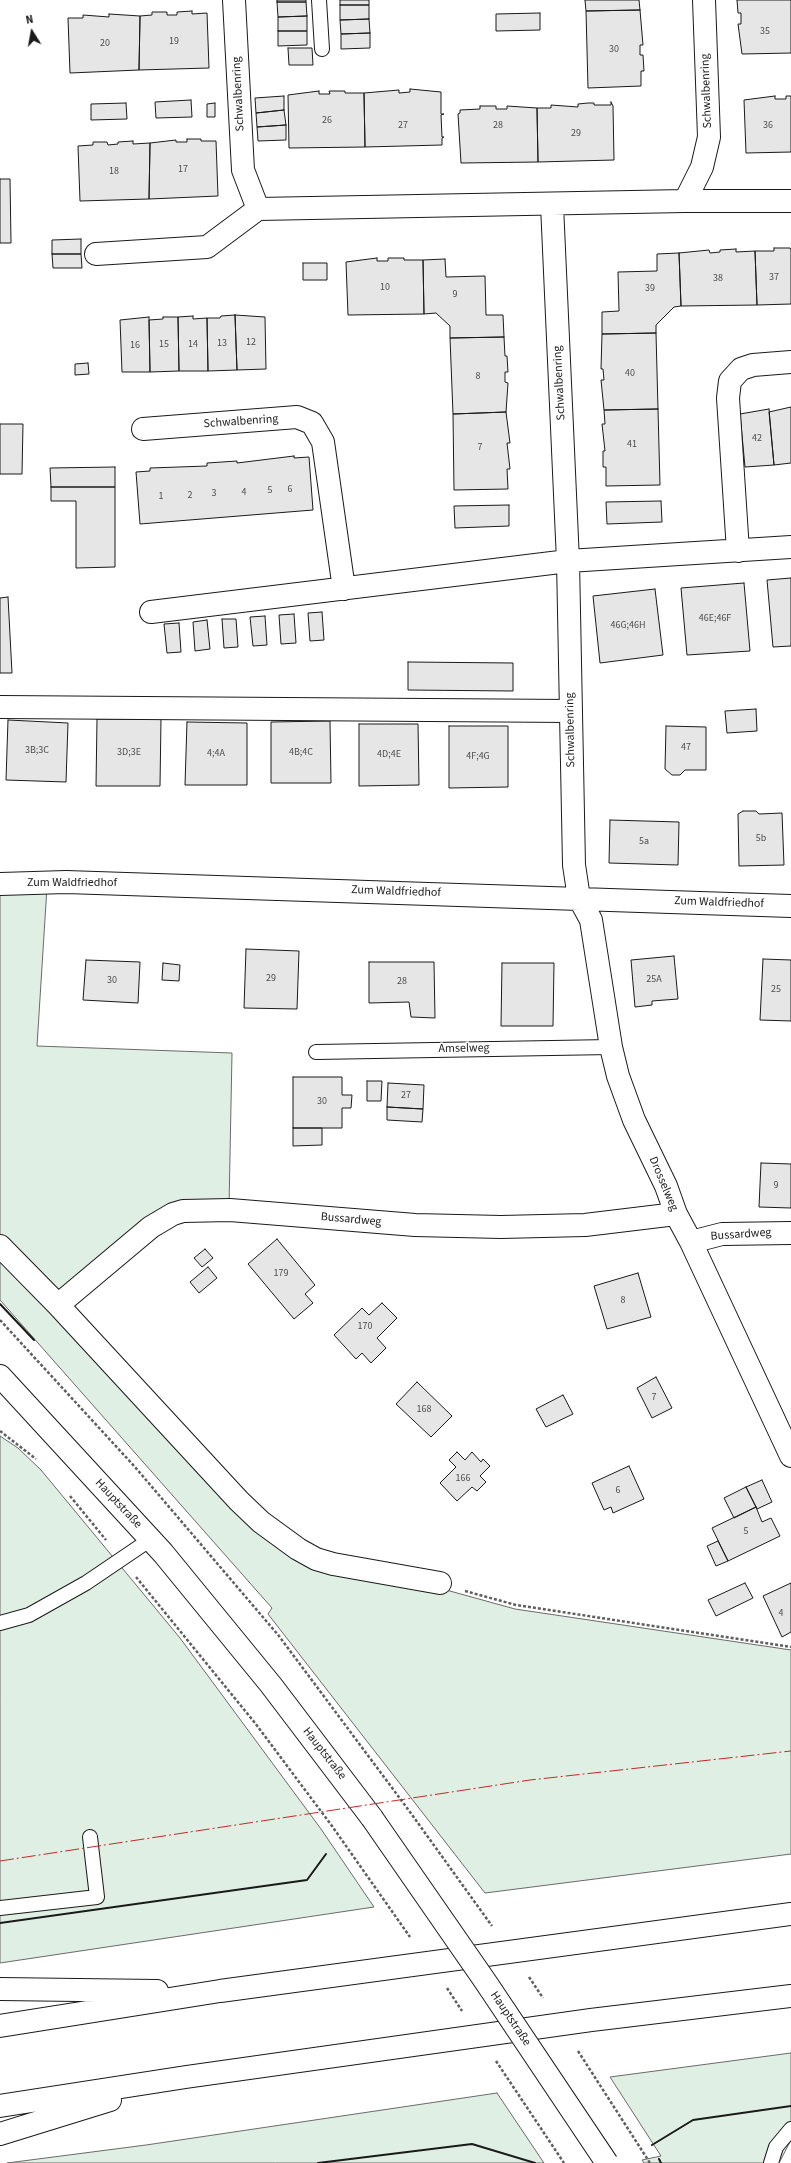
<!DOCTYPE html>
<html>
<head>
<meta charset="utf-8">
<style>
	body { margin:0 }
	#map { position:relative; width:791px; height:2163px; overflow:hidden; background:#fff; font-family:"Source Sans 3",sans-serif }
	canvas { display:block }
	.north { position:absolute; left:12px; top:12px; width:40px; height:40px; -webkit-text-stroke:3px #fff; paint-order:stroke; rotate:349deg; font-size:11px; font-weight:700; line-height:16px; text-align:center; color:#1a1a1a }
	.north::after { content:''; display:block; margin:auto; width:14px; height:18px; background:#1a1a1a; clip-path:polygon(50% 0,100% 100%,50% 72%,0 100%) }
</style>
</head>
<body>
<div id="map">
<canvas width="791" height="2163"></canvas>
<div class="north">N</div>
</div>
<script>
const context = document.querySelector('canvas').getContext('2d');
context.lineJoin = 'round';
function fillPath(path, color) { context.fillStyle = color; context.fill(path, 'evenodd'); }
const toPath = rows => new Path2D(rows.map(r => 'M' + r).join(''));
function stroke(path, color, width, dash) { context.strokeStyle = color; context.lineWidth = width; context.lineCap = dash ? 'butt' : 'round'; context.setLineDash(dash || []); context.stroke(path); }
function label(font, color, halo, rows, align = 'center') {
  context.font = font + ' "Source Sans 3",sans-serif'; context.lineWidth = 3; context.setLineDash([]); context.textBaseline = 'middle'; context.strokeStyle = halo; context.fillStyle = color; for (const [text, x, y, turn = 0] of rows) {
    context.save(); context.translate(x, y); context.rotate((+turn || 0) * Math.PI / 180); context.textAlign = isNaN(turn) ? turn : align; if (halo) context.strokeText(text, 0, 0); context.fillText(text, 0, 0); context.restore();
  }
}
const green = toPath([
	[47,887,37,1046,232,1053,229,1207,192,1206,59,1300,0,1240,0,888,47,887],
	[0,1252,297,1553,439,1588,515,1609,791,1650,791,1854,485,1893,268,1614,272,1608,0,1300,0,1252],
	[0,1436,18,1448,41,1470,180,1638,321,1829,374,1907,0,1963,0,1436],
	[791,2053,791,2140,779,2163,644,2163,642,2160,661,2156,610,2077,791,2053],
	[497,2093,544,2163,7,2163,146,2145,497,2093]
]);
fillPath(green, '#e0efe3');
stroke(green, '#6a6a6a', 1);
const building = toPath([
	[277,0,306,0,306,2,277,2,277,0],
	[340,0,369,0,369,5,340,5,340,0],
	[585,0,639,0,640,10,586,11,585,0],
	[737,0,791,0,791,53,742,54,738,24,741,24,741,13,738,13,737,0],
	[277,2,306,2,307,16,278,17,277,2],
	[340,5,369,5,369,19,340,20,340,5],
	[640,10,643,45,640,45,640,55,643,55,644,71,641,71,641,86,588,88,586,11,640,10],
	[192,11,192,14,207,13,209,68,139,70,140,16,152,15,152,12,167,12,167,15,177,15,177,12,192,11],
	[540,13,540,30,496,31,496,14,540,13],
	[109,14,140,16,139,70,70,73,68,18,83,18,83,15,109,17,109,14],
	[307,16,307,31,278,31,278,17,307,16],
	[369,19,370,33,341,34,340,20,369,19],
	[278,31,307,31,307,45,278,46,278,31],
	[370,33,370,48,341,49,341,34,370,33],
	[288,48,312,48,313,65,289,65,288,48],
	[410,89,441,92,441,114,444,114,441,115,442,137,444,137,442,138,442,145,365,147,364,93,399,90,399,93,410,92,410,89],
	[319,91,319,94,330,94,329,91,345,91,345,93,364,93,365,147,289,148,288,95,319,91],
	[284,96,284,110,256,113,255,98,284,96],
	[775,96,775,99,786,99,786,96,791,96,791,152,746,153,744,100,775,96],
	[191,100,192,117,156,118,155,102,191,100],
	[611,102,613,106,614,160,538,162,537,108,551,108,551,105,578,107,578,104,588,103,594,103,594,105,611,105,611,102],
	[126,103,127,119,91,120,91,104,126,103],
	[215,103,215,117,207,117,207,104,215,103],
	[480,106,496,106,496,109,507,109,507,106,537,108,538,162,461,163,458,114,460,113,460,110,480,109,480,106],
	[284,110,286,125,257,127,256,113,284,110],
	[286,125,286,140,258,141,257,127,286,125],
	[187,139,201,139,201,141,216,141,218,196,149,199,150,143,176,140,176,142,187,142,187,139],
	[133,141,133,144,150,143,149,199,80,201,78,146,93,145,93,142,107,142,108,145,118,144,118,142,133,141],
	[0,179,10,179,11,243,0,243,0,179],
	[81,239,81,254,52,254,52,240,81,239],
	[774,248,790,248,791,250,791,304,757,305,755,251,774,251,774,248],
	[736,249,736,252,755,251,757,305,681,306,679,253,709,250,710,253,720,252,720,250,736,249],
	[679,253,681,306,674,307,656,325,656,333,602,334,602,312,619,311,618,272,657,271,657,254,679,253],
	[52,254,81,254,82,268,53,268,52,254],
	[377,258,377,261,388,261,388,258,404,258,404,260,423,260,424,314,348,315,346,262,377,258],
	[445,259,446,277,485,276,486,315,503,315,504,337,450,338,450,326,436,313,424,314,423,260,445,259],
	[303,263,327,263,327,280,303,280,303,263],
	[235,315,265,317,266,369,237,370,235,315],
	[235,315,237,370,208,371,207,318,220,318,221,316,235,315],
	[193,316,193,319,207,318,208,371,179,371,178,317,193,316],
	[149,317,150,372,122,372,120,320,149,317],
	[163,317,178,317,179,371,150,372,149,320,163,319,163,317],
	[656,333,658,409,604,410,601,380,604,380,603,369,601,369,602,334,656,333],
	[504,337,505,356,507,356,508,372,505,372,505,382,508,383,506,412,453,414,450,338,504,337],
	[88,363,89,374,75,375,75,364,88,363],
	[791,407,791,463,774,465,769,412,791,407],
	[658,409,660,485,606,486,606,467,603,467,603,451,605,451,602,424,605,424,604,410,658,409],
	[769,409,774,465,745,467,740,414,769,409],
	[506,412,510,443,507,443,510,469,507,469,508,489,454,490,453,414,506,412],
	[0,424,23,424,22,474,0,474,0,424],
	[294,456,294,458,309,457,313,510,140,524,136,472,150,471,150,468,207,466,207,463,237,461,237,463,294,456],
	[115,467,115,487,51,487,50,468,115,467],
	[51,487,115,487,115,567,76,568,76,501,51,501,51,487],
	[661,501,662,522,607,524,606,502,661,501],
	[509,505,509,526,455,528,454,506,509,505],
	[791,578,791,646,773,647,767,580,791,578],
	[744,583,750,651,687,655,681,588,744,583],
	[655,589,663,655,600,663,593,596,655,589],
	[8,597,12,673,0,673,0,598,8,597],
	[322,612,324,640,310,641,308,613,322,612],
	[294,614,296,643,281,644,279,615,294,614],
	[265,616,267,645,253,646,250,617,265,616],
	[222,619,236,619,238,647,224,648,222,619],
	[207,620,210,649,195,651,193,622,207,620],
	[179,623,181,652,167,653,164,624,179,623],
	[408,662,513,663,513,691,408,690,408,662],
	[756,709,757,731,727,733,725,711,756,709],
	[97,719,161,719,160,786,96,786,97,719],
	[8,720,68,723,66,782,6,780,8,720],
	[330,721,331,783,271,783,271,722,330,721],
	[187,722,247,723,247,785,185,785,187,722],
	[359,724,418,724,419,785,359,786,359,724],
	[449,726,508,726,508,787,449,788,449,726],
	[666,726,706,727,706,770,685,770,680,775,672,775,665,769,666,726],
	[743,811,756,811,759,814,782,813,784,865,739,866,738,814,743,811],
	[610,820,679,822,678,865,609,863,610,820],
	[246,949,299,951,297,1009,244,1008,246,949],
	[674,956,678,999,652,1001,652,1005,635,1007,631,960,674,956],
	[763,959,791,960,791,1021,760,1020,763,959],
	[86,960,140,962,138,1003,83,1000,86,960],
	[369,962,434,962,435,1018,411,1017,409,1002,369,1003,369,962],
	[163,963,180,965,179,981,162,980,163,963],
	[502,963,554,963,553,1026,501,1026,502,963],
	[293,1077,342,1077,342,1095,352,1095,351,1108,342,1108,342,1128,293,1128,293,1077],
	[367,1081,382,1081,381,1101,367,1101,367,1081],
	[388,1083,424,1085,423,1109,387,1107,388,1083],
	[387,1107,423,1109,422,1122,387,1120,387,1107],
	[293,1128,322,1128,322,1145,293,1146,293,1128],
	[761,1163,791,1164,791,1208,759,1207,761,1163],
	[277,1239,315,1285,305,1294,313,1303,294,1319,248,1264,277,1239],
	[205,1249,213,1258,202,1267,194,1258,205,1249],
	[208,1267,217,1278,199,1293,190,1282,208,1267],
	[638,1273,651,1317,607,1329,594,1286,638,1273],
	[382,1303,397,1318,377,1338,386,1348,371,1363,362,1353,356,1359,334,1335,362,1308,369,1315,382,1303],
	[656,1377,672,1408,652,1418,637,1388,656,1377],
	[417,1382,452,1416,431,1437,396,1404,417,1382],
	[563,1395,573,1414,546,1427,536,1409,563,1395],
	[457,1452,465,1460,472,1452,481,1462,483,1459,490,1466,480,1476,486,1482,477,1491,472,1487,457,1501,440,1483,456,1467,449,1460,457,1452],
	[629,1466,644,1499,613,1513,611,1507,604,1510,592,1483,629,1466],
	[762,1480,772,1502,757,1509,746,1487,762,1480],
	[746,1487,756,1507,734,1518,724,1498,746,1487],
	[756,1507,762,1522,771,1518,780,1536,728,1561,712,1528,756,1507],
	[718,1541,728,1561,716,1566,707,1546,718,1541],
	[745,1583,753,1598,716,1616,708,1600,745,1583],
	[791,1583,791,1632,782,1637,763,1596,791,1583]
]);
fillPath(building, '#e6e6e6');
stroke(building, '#1a1a1a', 1);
const service = toPath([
	[319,0,322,49],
	[316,1052,611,1047],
	[0,1623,29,1615,86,1583,151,1539],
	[0,1908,97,1897,90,1837],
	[771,2163,776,2147,791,2129]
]);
const minor = toPath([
	[234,0,243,170,258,209,685,201,702,167,709,137,704,0],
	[685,201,791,201],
	[552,205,568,561,574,865,579,898,591,920,611,1047,618,1076,634,1120,666,1186,676,1214,691,1242,791,1456],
	[96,254,207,247,258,209],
	[143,429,297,417,312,423,323,442,344,589],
	[738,551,728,398,730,381,741,369,753,365,791,362],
	[151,612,568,561,791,547],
	[0,707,571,711],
	[0,884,66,882,791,906],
	[691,1242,722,1234,791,1233],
	[0,1246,58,1305,239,1501,261,1522,298,1549,316,1559,333,1564,440,1583],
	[58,1305,151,1227,173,1214,183,1211,230,1210,415,1225,501,1227,585,1225,676,1214]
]);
const primary = toPath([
	[0,1376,163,1553,271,1685,372,1818]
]);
const motorway = toPath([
	[0,1989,157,1991],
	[0,2026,220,1991,791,1914],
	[0,2106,186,2077,591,2020,791,1996],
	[0,2134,110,2100]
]);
stroke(service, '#1a1a1a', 16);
stroke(minor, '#1a1a1a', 24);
stroke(primary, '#1a1a1a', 24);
stroke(motorway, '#1a1a1a', 24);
stroke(toPath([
	[0,1320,135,1467,279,1636,410,1812,492,1926],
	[0,1431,36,1459],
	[70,1496,106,1540],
	[136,1577,255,1723,332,1826,410,1937],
	[465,1591,516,1605,791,1647],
	[529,1977,543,1998],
	[447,1988,462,2011],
	[578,2051,650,2163],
	[496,2061,564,2163]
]), '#5f5f5f', 2.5, [3, 2]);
stroke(service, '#fff', 14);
stroke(minor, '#fff', 22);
stroke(primary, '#fff', 22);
stroke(motorway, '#fff', 22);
const primaryBridge = toPath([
	[372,1818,485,1981,607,2163]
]);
stroke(primaryBridge, '#1a1a1a', 24, []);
stroke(primaryBridge, '#fff', 22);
stroke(toPath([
	[0,1304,34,1340],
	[0,1923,307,1880,326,1854],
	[652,2145,693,2120,791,2106],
	[659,2159,661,2163],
	[318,2163,472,2144,535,2163]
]), '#1a1a1a', 2);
stroke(toPath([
	[0,1861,530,1780,791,1751]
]), '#c62828', 1, [14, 3, 2, 3]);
label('10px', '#4d4d4d', null, [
	["35",765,32],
	["19",174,42],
	["20",105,44],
	["30",614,50],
	["26",327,121],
	["27",403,126],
	["28",498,126],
	["36",768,126],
	["29",576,134],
	["17",183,170],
	["18",114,172],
	["37",774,278],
	["38",718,279],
	["10",385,288],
	["39",650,289],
	["9",455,295],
	["12",251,343],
	["13",222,344],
	["15",164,345],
	["14",193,345],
	["16",135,346],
	["40",630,374],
	["8",478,377],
	["42",757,439],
	["41",632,445],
	["7",480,448],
	["6",290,490],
	["5",270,491],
	["4",244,493],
	["3",214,494],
	["2",190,496],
	["1",161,497],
	["46E;46F",715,619],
	["46G;46H",628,626],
	["47",686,748],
	["3B;3C",37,751],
	["3D;3E",129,753],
	["4B;4C",301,753],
	["4;4A",216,754],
	["4D;4E",389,755],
	["4F;4G",478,757],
	["5b",761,839],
	["5a",644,842],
	["29",271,979],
	["25A",654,980],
	["30",112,981],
	["28",402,982],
	["25",776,990],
	["27",406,1096],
	["30",322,1102],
	["9",776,1186],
	["179",281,1274],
	["8",623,1301],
	["170",365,1327],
	["7",654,1398],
	["168",424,1410],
	["166",463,1479],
	["6",618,1491],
	["5",746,1532],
	["4",781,1614]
]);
label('12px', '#1a1a1a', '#fff', [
	["Schwalbenring",707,91,-92],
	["Schwalbenring",239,94,-93],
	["Schwalbenring",560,383,-93],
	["Schwalbenring",241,422,-4],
	["Schwalbenring",571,730,-91],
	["Zum Waldfriedhof",72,883],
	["Zum Waldfriedhof",396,892,2],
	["Zum Waldfriedhof",719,903,2],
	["Amselweg",464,1049,-1],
	["Drosselweg",663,1184,67],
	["Bussardweg",351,1220,5],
	["Bussardweg",741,1235,-4],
	["Hauptstraße",118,1504,47],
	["Hauptstraße",324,1754,52],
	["Hauptstraße",510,2019,56]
]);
</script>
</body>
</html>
